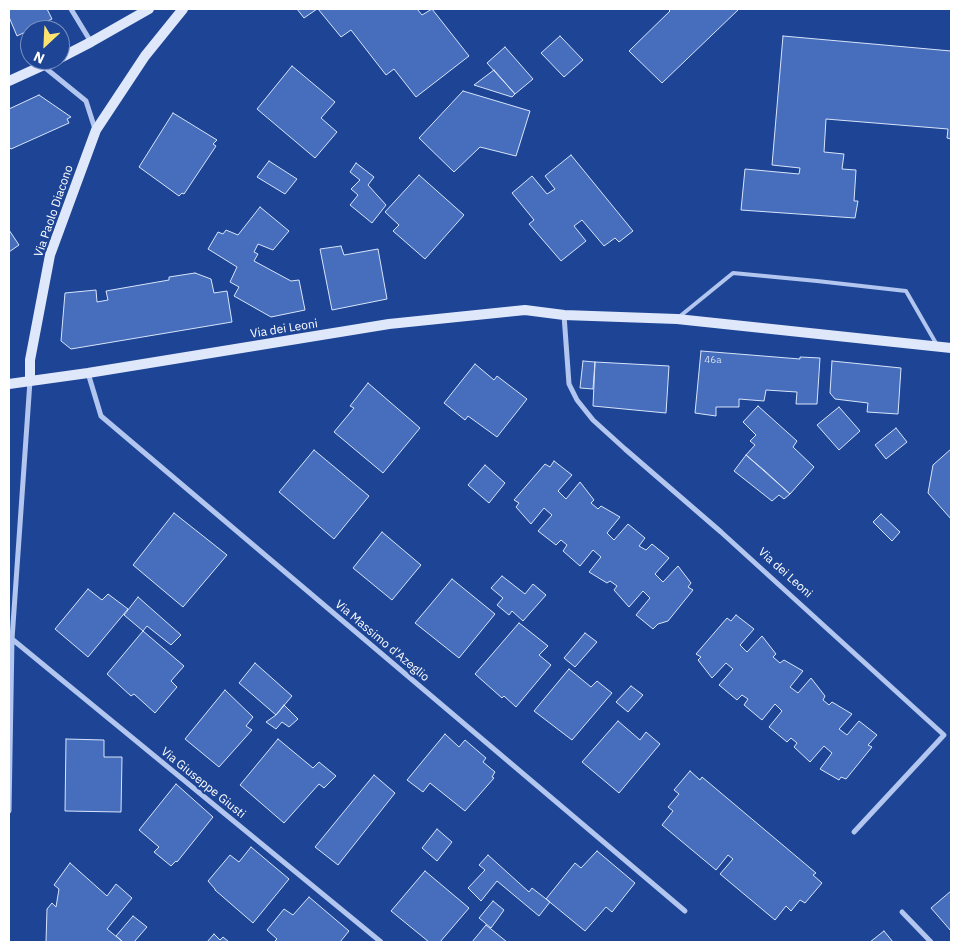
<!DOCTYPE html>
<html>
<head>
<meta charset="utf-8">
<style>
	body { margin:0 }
	#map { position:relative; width:960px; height:951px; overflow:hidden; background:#1e4595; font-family:"IBM Plex Sans",sans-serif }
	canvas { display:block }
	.frame { position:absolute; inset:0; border:10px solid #fff; pointer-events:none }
	.north { position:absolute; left:20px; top:20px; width:50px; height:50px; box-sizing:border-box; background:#1e4595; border:1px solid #788fbf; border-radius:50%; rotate:205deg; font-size:14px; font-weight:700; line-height:20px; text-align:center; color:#fff }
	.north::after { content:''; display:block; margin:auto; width:18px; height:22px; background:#fde471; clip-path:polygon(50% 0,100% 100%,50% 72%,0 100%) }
</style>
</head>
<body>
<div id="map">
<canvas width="960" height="951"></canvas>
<div class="frame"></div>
<div class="north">N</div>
</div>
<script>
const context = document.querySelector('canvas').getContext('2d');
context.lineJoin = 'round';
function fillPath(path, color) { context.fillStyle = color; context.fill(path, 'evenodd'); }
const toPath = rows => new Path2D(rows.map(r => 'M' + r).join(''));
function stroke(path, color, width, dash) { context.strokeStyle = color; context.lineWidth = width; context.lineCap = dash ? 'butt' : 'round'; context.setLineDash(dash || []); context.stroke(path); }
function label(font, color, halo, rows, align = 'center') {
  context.font = font + ' "IBM Plex Sans",sans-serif'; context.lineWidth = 4.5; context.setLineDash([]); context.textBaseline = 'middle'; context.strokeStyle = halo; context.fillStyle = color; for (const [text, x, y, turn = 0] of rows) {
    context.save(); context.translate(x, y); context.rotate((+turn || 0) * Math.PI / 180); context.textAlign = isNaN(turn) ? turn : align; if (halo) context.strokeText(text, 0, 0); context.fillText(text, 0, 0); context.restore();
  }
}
const building = toPath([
	[9,9,47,9,52,19,17,36,9,17,9,9],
	[297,9,317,9,304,18,297,9],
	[318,9,417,9,422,15,432,9,469,56,416,97,394,69,386,75,351,30,341,37,318,9],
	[668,9,739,9,662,83,629,51,670,11,668,9],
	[560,36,583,60,564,77,541,53,560,36],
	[783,36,951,51,951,139,947,138,948,129,826,119,824,152,844,154,842,169,856,170,854,201,858,201,855,218,741,210,745,169,799,174,800,168,772,165,783,36],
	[505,47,533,79,515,94,487,63,505,47],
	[292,66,335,102,321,118,337,132,315,158,257,109,292,66],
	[494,70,515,94,512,97,474,85,494,70],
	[463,91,530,111,516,156,480,147,454,172,419,138,463,91],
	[39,95,71,117,67,119,69,123,11,149,9,147,9,109,39,95],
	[173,113,217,140,213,144,216,146,184,194,182,193,179,196,139,167,173,113],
	[571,155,633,231,619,242,615,238,604,246,582,220,574,226,586,241,561,261,529,224,534,220,512,193,532,176,547,194,555,189,545,176,571,155],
	[269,161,297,179,285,194,257,177,269,161],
	[356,163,374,177,368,185,386,205,372,223,350,205,358,195,351,189,360,180,350,172,356,163],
	[419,175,464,215,425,259,393,231,399,225,385,212,419,175],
	[260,207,289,231,273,250,258,244,254,252,258,254,254,261,291,281,299,280,305,310,271,317,234,296,239,287,230,282,237,267,208,249,218,232,223,234,226,230,238,235,260,207],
	[9,230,19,245,9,252,9,230],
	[341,246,344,255,378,249,387,299,332,310,320,249,341,246],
	[195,273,211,279,214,293,227,291,232,322,71,349,61,341,65,293,96,290,97,302,108,300,106,291,169,280,169,277,195,273],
	[701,351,800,359,800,357,820,358,817,404,796,404,797,392,766,390,764,401,739,399,739,407,716,407,716,416,695,413,701,351],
	[583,361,595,362,593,389,580,388,583,361],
	[832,361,901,368,898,414,867,412,868,403,835,399,830,393,832,361],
	[595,362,669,366,666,413,593,406,595,362],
	[475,364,494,380,497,376,527,399,497,437,468,416,465,420,444,403,475,364],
	[368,383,420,428,383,473,334,432,354,408,350,406,368,383],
	[758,406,797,441,793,447,814,467,790,494,746,455,755,445,750,441,756,435,743,422,758,406],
	[839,407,860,431,839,450,817,425,839,407],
	[896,428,907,442,886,459,875,445,896,428],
	[951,449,951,519,928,493,933,465,951,449],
	[314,450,369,496,334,539,279,492,314,450],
	[746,455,765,471,790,494,784,499,779,495,772,501,734,471,746,455],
	[554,461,572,475,558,491,566,499,580,482,594,500,591,503,598,509,601,506,620,517,607,533,614,540,628,524,645,538,639,546,646,550,652,544,669,558,655,574,663,582,678,566,691,583,688,587,693,590,668,621,658,624,653,629,636,615,650,598,643,591,629,607,614,590,617,586,610,581,607,583,589,572,601,557,593,550,580,566,563,551,567,545,561,540,556,545,538,531,552,515,544,508,531,524,516,507,519,503,514,500,545,464,550,467,554,461],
	[485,465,505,483,489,503,468,485,485,465],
	[174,513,227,555,183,607,133,565,174,513],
	[881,514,900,532,892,541,873,522,881,514],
	[382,532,421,565,392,600,353,568,382,532],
	[502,576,525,594,533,584,546,595,523,621,512,611,509,615,497,605,503,598,491,588,502,576],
	[452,579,495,614,459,658,415,623,452,579],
	[88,589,102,600,108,594,128,609,88,657,55,629,88,589],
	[138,597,181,635,171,645,147,626,143,631,124,615,138,597],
	[736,615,754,629,740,645,747,652,762,636,776,654,773,657,780,663,784,660,803,671,790,687,798,693,811,678,825,696,823,700,829,705,832,702,852,714,839,729,847,735,859,721,877,735,868,745,872,747,846,779,841,777,839,780,820,769,832,753,824,746,810,762,794,747,797,743,791,738,787,742,769,727,782,711,775,704,762,720,744,705,748,699,742,695,737,700,719,685,733,669,726,663,712,678,698,660,701,657,696,654,727,618,731,621,736,615],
	[519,623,548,646,539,655,551,665,516,707,504,696,502,698,475,674,519,623],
	[143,631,184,666,171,681,177,687,155,713,134,694,131,696,107,674,143,631],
	[585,633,597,642,575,667,564,658,585,633],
	[255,663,292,696,276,715,239,683,255,663],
	[569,669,591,687,597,681,612,693,572,740,534,711,569,669],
	[631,686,643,695,628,712,616,702,631,686],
	[225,690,253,717,246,726,252,730,219,767,185,739,225,690],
	[284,705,298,719,289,727,282,722,276,729,266,722,276,715,284,705],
	[618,721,640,740,646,732,660,744,619,793,582,762,618,721],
	[445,734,459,747,465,740,486,758,483,762,495,772,492,777,494,778,465,811,430,783,423,792,407,780,445,734],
	[66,739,104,740,104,757,122,757,121,812,65,811,66,739],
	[278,739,313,768,319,762,336,776,324,788,319,784,284,823,240,785,278,739],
	[690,771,700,780,702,777,816,873,813,875,822,883,805,903,800,900,791,911,786,906,775,920,720,874,733,859,728,855,716,870,662,825,673,811,668,807,679,794,674,790,690,771],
	[374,775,395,793,338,865,315,847,374,775],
	[176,784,213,817,177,862,176,861,171,866,154,852,159,847,139,830,176,784],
	[437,829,452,842,437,861,422,848,437,829],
	[251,847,289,879,253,923,215,890,215,889,208,881,230,855,239,862,251,847],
	[597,851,635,883,612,912,606,907,585,931,546,899,575,863,581,868,597,851],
	[488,855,529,892,532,888,550,902,539,916,497,881,481,901,468,888,485,870,479,865,488,855],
	[70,863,107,896,116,884,132,898,107,929,123,942,46,942,47,909,52,903,56,907,59,889,54,885,70,863],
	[425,871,469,908,440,942,429,942,391,911,425,871],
	[951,891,951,931,931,908,951,891],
	[309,897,349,931,340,942,274,942,277,939,267,930,284,909,293,915,309,897],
	[493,901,504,910,491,928,479,918,493,901],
	[133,916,147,927,134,942,123,942,116,936,133,916],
	[486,925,507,942,472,942,486,925],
	[884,931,893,942,870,942,884,931],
	[214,934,220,940,223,937,229,942,207,942,214,934]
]);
fillPath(building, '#476ebc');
stroke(building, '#d8e4fa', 1);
stroke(toPath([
	[679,317,733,273,817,281,906,291,937,345]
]), '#b2c6ef', 4);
stroke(toPath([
	[71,9,91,42],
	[43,66,86,101,95,129],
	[564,315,569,384,577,400,593,420,625,449,721,532,944,735,854,832],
	[88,373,101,416,685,911],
	[12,639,381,942],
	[9,811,12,639,30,381],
	[902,912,931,942]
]), '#b2c6ef', 5);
stroke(toPath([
	[60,58,91,42,149,9],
	[9,81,55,60],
	[30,381,30,360,50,255,96,130,145,56,183,9],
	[9,384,88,373,389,324,525,310,564,315,677,319,951,348]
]), '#dfe8fb', 10);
label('10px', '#d1dbee', null, [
	["46a",713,360]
]);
label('12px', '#fff', '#1e4595', [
	["Via Paolo Diacono",54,211,-71],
	["Via dei Leoni",284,329,-9],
	["Via dei Leoni",785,573,42],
	["Via Massimo d'Azeglio",382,641,40],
	["Via Giuseppe Giusti",203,783,39]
]);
</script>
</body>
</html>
